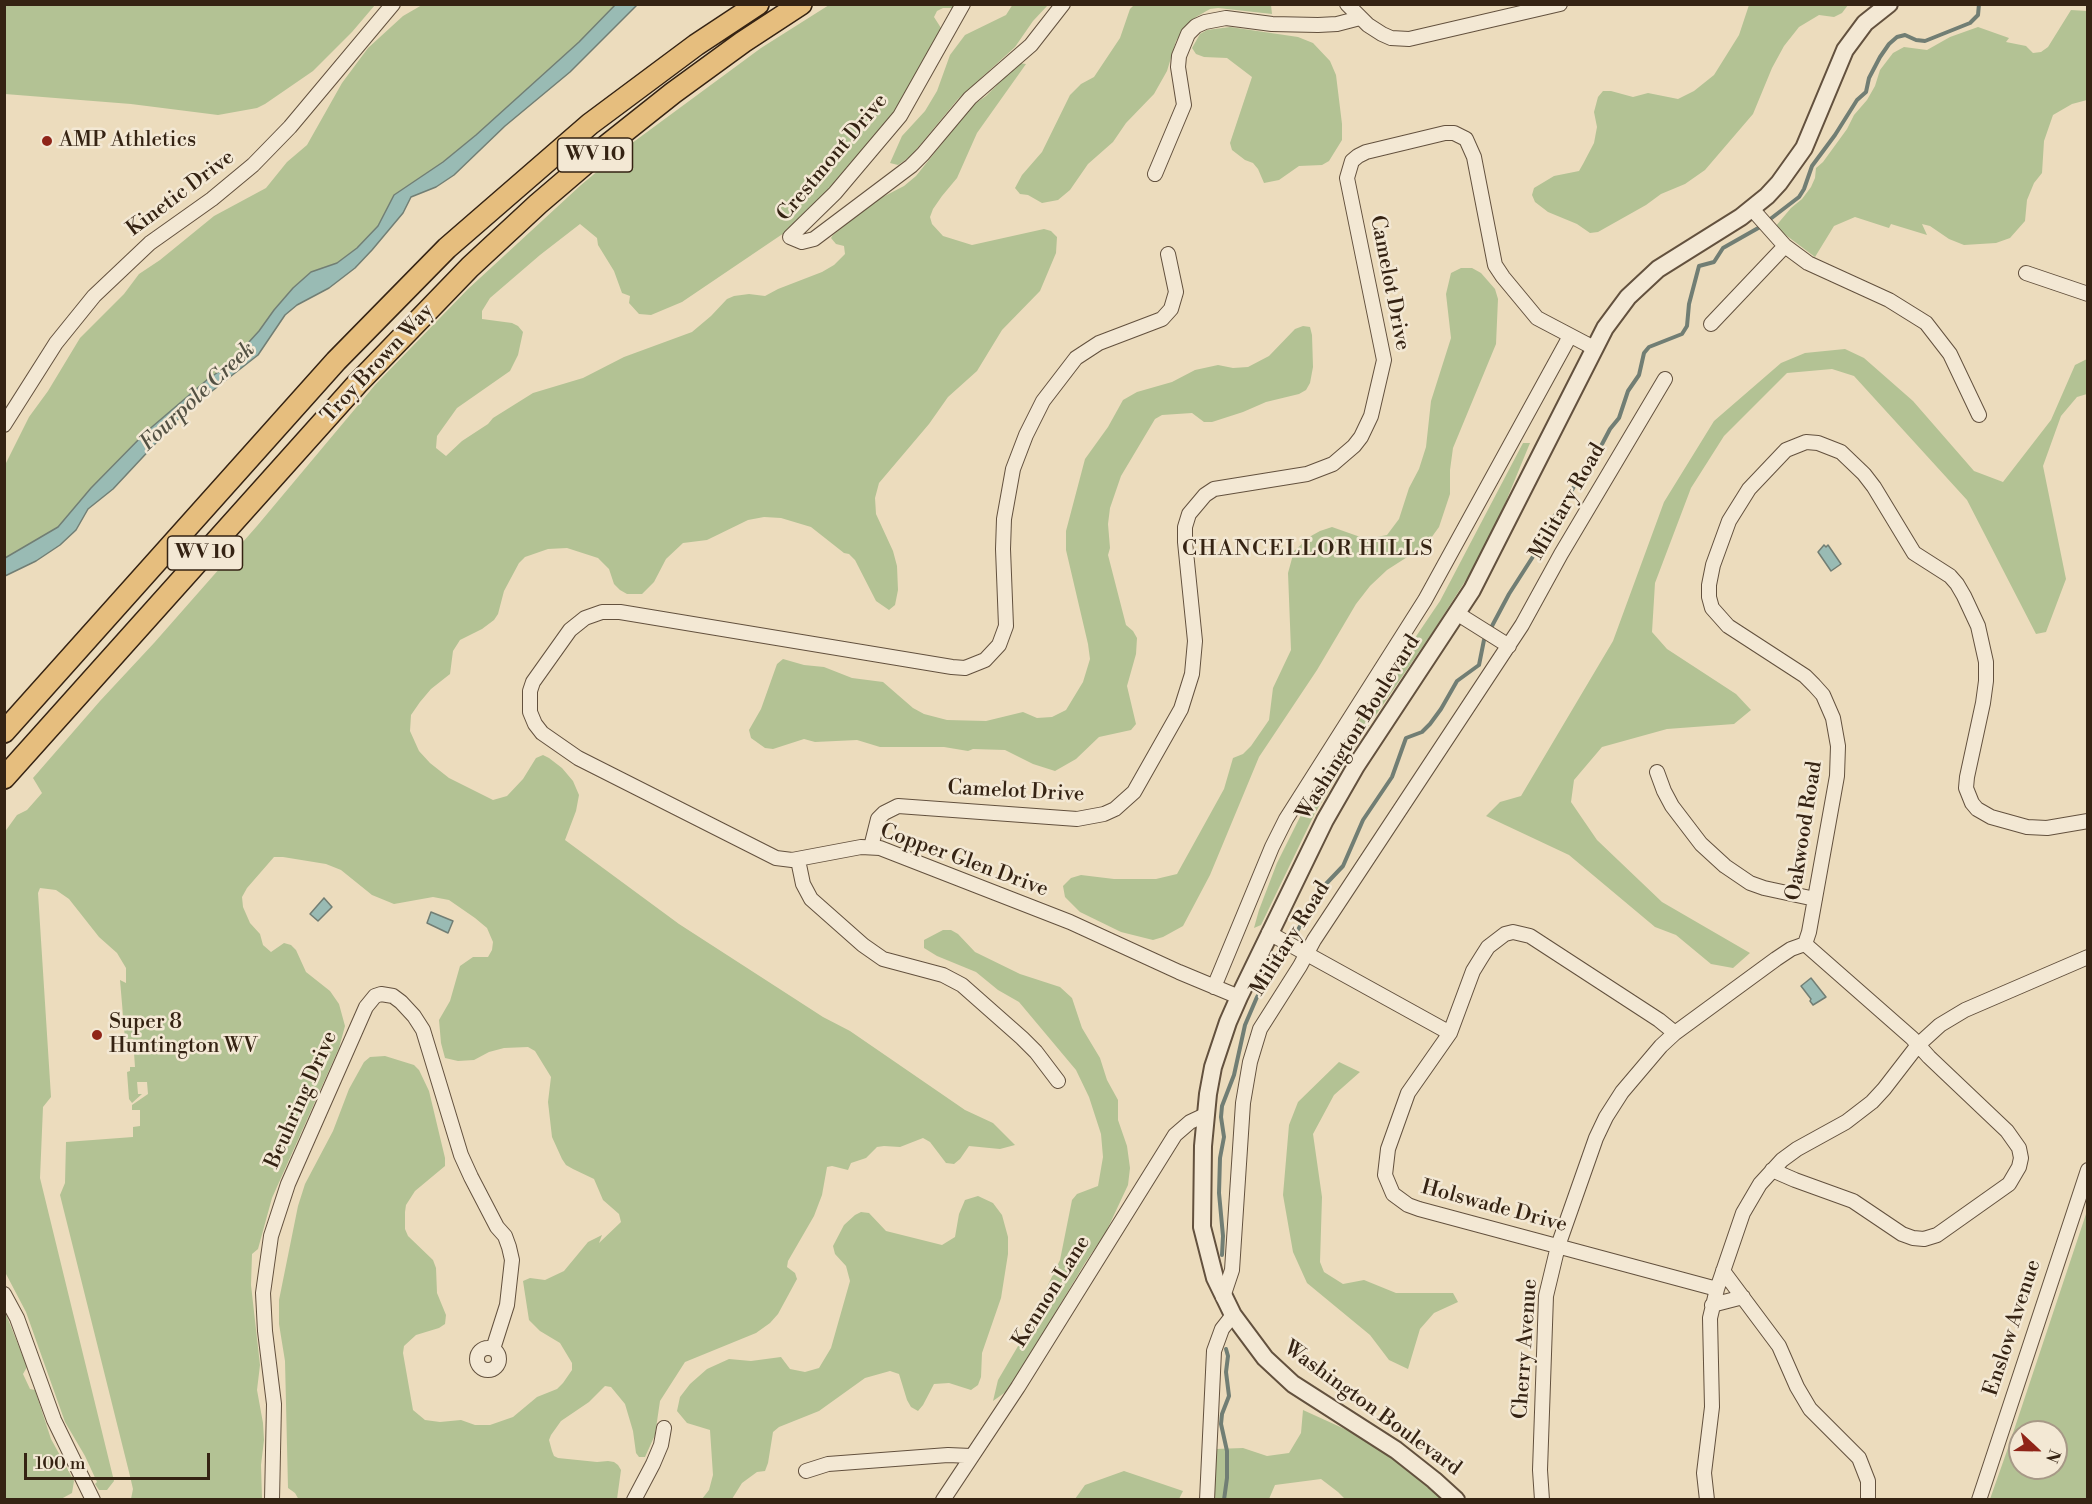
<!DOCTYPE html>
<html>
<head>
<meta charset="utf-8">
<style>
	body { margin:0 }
	#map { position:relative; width:2092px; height:1504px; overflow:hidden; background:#ecdcbd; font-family:"Libre Bodoni",serif }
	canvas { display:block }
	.frame { position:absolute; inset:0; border:6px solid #352313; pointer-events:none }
	.north { position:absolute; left:2008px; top:1420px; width:60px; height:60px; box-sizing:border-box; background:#f3e8d4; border:2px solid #a79987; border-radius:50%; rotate:112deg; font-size:16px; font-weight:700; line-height:24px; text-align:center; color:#352313 }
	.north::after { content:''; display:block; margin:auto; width:21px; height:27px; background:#8f2418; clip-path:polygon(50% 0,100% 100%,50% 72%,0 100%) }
	.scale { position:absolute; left:24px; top:1453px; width:186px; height:27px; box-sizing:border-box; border:3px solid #352313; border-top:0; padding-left:8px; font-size:18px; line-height:21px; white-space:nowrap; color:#352313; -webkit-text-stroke:4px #f3e8d4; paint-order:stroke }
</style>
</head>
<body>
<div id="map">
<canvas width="2092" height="1504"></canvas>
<div class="frame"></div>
<div class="north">N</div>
<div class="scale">100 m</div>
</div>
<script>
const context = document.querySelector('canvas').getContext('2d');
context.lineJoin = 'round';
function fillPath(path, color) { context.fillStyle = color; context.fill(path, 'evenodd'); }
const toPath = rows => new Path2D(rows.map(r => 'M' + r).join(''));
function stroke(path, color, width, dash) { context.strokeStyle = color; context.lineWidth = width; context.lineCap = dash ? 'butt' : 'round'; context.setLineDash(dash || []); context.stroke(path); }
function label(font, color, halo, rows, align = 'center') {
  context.font = font + ' "Libre Bodoni",serif'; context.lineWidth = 5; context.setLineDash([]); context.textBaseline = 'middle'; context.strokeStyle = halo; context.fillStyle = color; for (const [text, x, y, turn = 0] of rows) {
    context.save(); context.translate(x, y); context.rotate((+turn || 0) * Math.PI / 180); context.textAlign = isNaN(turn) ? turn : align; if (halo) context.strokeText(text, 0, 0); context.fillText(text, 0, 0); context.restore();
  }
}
fillPath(toPath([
	[1013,4,1048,5,1033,21,1015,47,958,99,911,156,898,165,890,163,902,136,925,111,937,91,950,55,965,35,1006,15],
	[4,5,5,4,375,5,352,32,313,71,265,104,257,108,218,115,131,104,5,94],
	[422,5,616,5,579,42,476,135,443,162,394,195,378,226,357,248,337,263,311,272,293,288,274,310,259,331,227,366,208,379,146,432,91,488,58,527,5,558,5,465,29,417,48,391,80,338,124,294,139,274,160,260,214,216,266,188,287,162,307,145,342,83,368,48,403,16],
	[829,5,955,5,952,8,943,8,937,11,934,17,941,28,899,106,815,205,784,233,682,302,651,315,639,314,629,303,630,296,622,293,614,271,598,245,597,238,580,224,540,255,490,298,482,311,482,319,512,323,518,326,523,332,518,355,510,371,457,408,437,436,436,448,446,456,462,441,488,424,493,418,533,393,583,378,624,357,692,332,711,316,727,299,734,296,749,294,765,296,778,289,822,272,834,265,845,254,844,246,836,244,831,238,833,235,875,201,904,186,916,176,973,105,986,96,1019,63,1026,64,977,133,957,178,942,196,933,209,930,217,932,224,943,236,972,245,1044,229,1051,231,1057,237,1056,253,1040,291,1002,330,977,371,948,397,929,424,879,483,875,498,876,514,893,551,897,566,898,590,895,605,889,610,876,601,855,560,849,554,844,553,811,527,781,518,764,517,748,520,707,540,683,543,666,559,654,582,642,594,627,594,620,590,614,584,609,569,598,558,567,548,548,549,525,557,519,563,504,591,498,614,494,620,482,629,460,640,453,651,450,674,431,689,420,702,411,715,410,731,419,751,430,763,449,778,493,800,507,796,523,779,536,758,543,755,549,758,562,768,573,781,579,795,576,811,565,840,679,924,823,1017,850,1031,965,1110,993,1123,1015,1145,1000,1149,969,1146,960,1159,954,1164,946,1163,930,1142,923,1138,900,1147,884,1146,877,1147,866,1158,851,1163,848,1170,832,1166,827,1167,822,1195,814,1216,788,1261,787,1267,795,1273,797,1279,778,1314,770,1323,756,1333,685,1362,660,1401,655,1435,645,1457,639,1457,636,1453,633,1431,625,1404,611,1387,605,1386,589,1402,561,1421,551,1435,549,1440,552,1451,554,1456,558,1458,597,1462,608,1461,614,1462,618,1465,621,1470,617,1499,299,1500,295,1493,288,1488,285,1361,279,1324,279,1300,298,1206,305,1184,333,1131,349,1089,364,1062,370,1057,385,1056,414,1065,419,1070,429,1091,445,1158,445,1166,415,1191,406,1205,405,1212,405,1229,408,1236,433,1260,436,1268,437,1293,446,1315,445,1324,439,1328,416,1335,404,1346,403,1353,413,1410,425,1420,440,1422,461,1420,475,1425,490,1425,513,1417,537,1397,557,1389,563,1383,572,1370,572,1363,560,1343,540,1331,529,1320,523,1281,530,1278,545,1280,564,1271,588,1242,602,1235,599,1243,621,1222,619,1214,603,1200,594,1179,573,1169,566,1165,562,1159,552,1137,548,1102,551,1077,535,1051,528,1047,504,1048,489,1052,474,1060,458,1061,445,1058,441,1043,439,1020,450,1001,460,966,473,957,488,957,492,950,493,942,487,928,475,918,449,900,433,897,394,904,372,895,341,870,326,864,283,857,274,857,247,888,242,897,243,907,250,923,260,934,263,945,271,952,284,943,291,945,296,950,306,972,330,991,339,1004,345,1026,339,1048,272,1198,258,1249,252,1254,251,1285,260,1365,257,1390,263,1423,264,1440,261,1465,262,1499,131,1499,133,1489,129,1472,60,1195,65,1183,66,1142,133,1137,133,1127,140,1126,140,1110,132,1110,132,1105,148,1094,147,1082,137,1082,138,1094,142,1094,132,1103,129,1099,127,1072,130,1071,130,1067,135,1067,133,1039,125,1039,120,980,126,983,126,968,117,953,99,937,69,899,56,890,40,888,38,893,51,1097,43,1107,40,1178,114,1481,107,1490,99,1490,95,1484,97,1482,85,1456,65,1422,26,1312,5,1272,4,833,17,815,27,810,42,793,33,778,100,701,154,643,257,526,375,385,468,289,581,185,624,149,761,48],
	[1134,5,1271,5,1272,14,1218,8,1210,9,1196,17,1185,28,1176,41,1167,71,1154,94,1126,123,1113,142,1088,164,1070,190,1058,200,1042,203,1028,195,1020,194,1015,188,1022,175,1042,152,1070,95,1081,84,1094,77,1120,38,1130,9],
	[1749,5,1848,5,1842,13,1834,17,1819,15,1799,27,1784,46,1772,68,1753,114,1705,170,1685,184,1661,194,1646,205,1598,232,1590,233,1577,224,1548,212,1535,202,1532,195,1534,188,1554,176,1579,171,1583,164,1594,143,1597,127,1594,112,1598,97,1603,91,1611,91,1633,97,1648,93,1678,99,1694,91,1714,75,1739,35],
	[2071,10,2087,11,2087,100,2072,104,2053,115,2044,141,2042,173,2034,183,2027,200,2025,221,2010,238,1996,243,1964,245,1949,239,1930,226,1922,224,1927,235,1891,224,1889,228,1855,217,1834,226,1815,257,1775,227,1791,208,1802,199,1811,187,1815,178,1816,168,1823,162,1847,129,1854,115,1867,100,1875,86,1880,70,1893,53,1904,47,1927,50,1950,37,1978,27,2009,38,2006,42,2026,46,2033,53,2041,52,2048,47],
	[1230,27,1298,37,1313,43,1330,61,1336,75,1342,124,1342,140,1329,161,1322,165,1299,166,1279,180,1264,183,1258,169,1253,163,1245,160,1232,150,1230,143,1252,77,1227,58,1204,57,1196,54,1192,48,1200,34,1207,30],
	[1461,268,1472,268,1481,273,1495,289,1498,299,1496,344,1453,448,1450,470,1450,494,1439,527,1426,545,1387,570,1370,586,1356,604,1317,670,1259,757,1210,875,1183,926,1163,937,1153,940,1121,932,1080,912,1065,897,1063,886,1071,878,1081,875,1114,879,1156,879,1177,874,1224,789,1233,758,1243,754,1251,746,1269,720,1273,688,1291,650,1288,573,1294,551,1311,536,1320,531,1332,527,1366,539,1387,535,1399,519,1409,488,1419,469,1426,447,1431,401,1451,338,1446,294,1451,273],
	[1303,326,1310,327,1312,335,1313,367,1310,383,1306,390,1299,394,1266,402,1243,412,1212,422,1204,422,1192,413,1162,415,1155,419,1121,476,1110,508,1108,524,1110,548,1108,555,1126,625,1133,631,1137,638,1136,654,1127,686,1136,724,1131,730,1099,737,1076,759,1055,771,1033,764,1005,750,973,749,968,751,944,747,880,747,857,740,815,742,804,739,773,749,765,748,751,738,749,730,761,709,777,664,783,659,804,665,824,667,852,678,883,682,913,708,924,714,947,720,986,721,1023,712,1037,718,1052,717,1066,710,1083,682,1090,659,1088,644,1066,550,1066,531,1085,459,1108,427,1123,400,1137,392,1172,382,1195,370,1218,365,1233,368,1248,367,1269,356,1295,329],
	[1845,349,1864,358,1913,401,1974,471,2003,482,2051,420,2075,365,2087,359,2087,394,2077,397,2061,416,2043,466,2066,579,2046,632,2036,634,1967,500,1854,376,1832,369,1787,373,1724,436,1691,488,1655,583,1652,632,1667,649,1736,694,1751,710,1734,724,1667,729,1602,747,1574,780,1571,802,1597,840,1662,902,1750,953,1733,968,1711,964,1676,935,1655,927,1569,855,1486,816,1500,802,1521,796,1613,641,1664,502,1714,421,1781,363,1805,353],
	[1523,443,1530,443,1502,511,1473,569,1432,633,1365,731,1315,813,1261,925,1254,928,1259,910,1277,863,1304,809,1356,725,1440,601],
	[943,930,951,930,958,934,975,952,1020,974,1060,987,1072,998,1082,1028,1100,1058,1107,1080,1118,1100,1118,1120,1127,1146,1130,1168,1128,1185,1106,1232,1085,1263,1016,1378,1007,1391,993,1401,998,1380,1021,1341,1060,1260,1072,1200,1077,1194,1098,1186,1103,1157,1101,1134,1089,1097,1076,1070,1019,1002,998,990,976,972,937,956,924,948,924,940],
	[1339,1062,1360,1072,1334,1095,1313,1134,1322,1197,1320,1262,1324,1272,1343,1284,1364,1280,1396,1293,1453,1293,1458,1302,1434,1313,1420,1329,1408,1369,1389,1360,1370,1335,1307,1283,1293,1252,1283,1195,1289,1125,1298,1102],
	[978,1196,993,1203,1002,1215,1008,1237,1008,1254,1001,1298,982,1353,981,1377,978,1385,971,1390,949,1383,934,1384,923,1405,918,1411,911,1407,907,1400,899,1374,890,1371,865,1378,819,1411,779,1427,773,1432,768,1463,765,1471,757,1472,742,1483,732,1499,702,1499,709,1490,713,1475,710,1430,687,1423,677,1411,680,1397,690,1384,707,1369,729,1359,751,1361,781,1357,790,1369,805,1372,819,1368,831,1348,850,1281,846,1266,835,1254,833,1246,844,1225,855,1215,861,1212,869,1213,886,1231,942,1245,955,1237,959,1214,965,1200],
	[2087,1211,2087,1499,1990,1499,2008,1448],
	[2020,1432,2056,1432,2056,1468,2020,1468],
	[4,1309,27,1367,23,1374,30,1389,35,1390,51,1439,74,1481,72,1493,61,1499,5,1499],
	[1303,1410,1369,1440,1452,1499,1345,1499,1338,1492,1321,1479,1275,1485,1269,1499,1214,1500,1215,1449,1243,1448,1267,1456,1289,1453,1301,1433],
	[1124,1471,1183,1491,1179,1499,1075,1499,1085,1485]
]), '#b3c294');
const water = toPath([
	[616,4,637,5,570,72,505,126,454,175,436,187,411,197,403,213,372,250,355,268,329,288,297,305,285,315,258,355,184,413,113,489,88,509,76,530,60,545,36,561,5,576,5,558,58,527,91,488,146,432,208,379,227,366,259,331,274,310,293,288,311,272,337,263,357,248,378,226,394,195,443,162,476,135,579,42,616,4],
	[1824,545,1826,547,1828,545,1841,564,1831,571,1818,552,1824,545],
	[324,898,332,907,318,921,310,914,324,898],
	[431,912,453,921,448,933,427,923,431,912],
	[1811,978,1826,997,1813,1005,1810,1001,1811,999,1801,986,1811,978]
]);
fillPath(water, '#99bbb4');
stroke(water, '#717e74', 1.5);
stroke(toPath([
	[1769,220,1799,197,1804,189,1812,166,1835,135,1857,100,1866,92,1869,78,1880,57,1889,44,1897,37,1905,35,1916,40,1925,41,1970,23,1978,15,1979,4],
	[1492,626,1509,594,1534,555,1545,529,1567,499,1581,474,1600,448,1610,429,1619,418,1628,391,1639,375,1644,353,1649,347,1682,334,1687,326,1689,304,1699,266,1714,262,1723,248,1760,227],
	[1293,938,1324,886,1343,866,1363,820,1392,777,1406,738,1422,732,1430,724,1441,709,1457,681,1479,665,1484,640],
	[1222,1255,1223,1236,1219,1193,1220,1158,1224,1137,1221,1117,1222,1106,1234,1075,1245,1025,1257,997,1287,951],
	[1224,1500,1227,1478,1227,1451,1221,1424,1222,1414,1229,1396,1226,1372,1228,1356,1226,1349]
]), '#717e74', 4);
const minor = toPath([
	[963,4,900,116,835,193,790,237,802,242,814,239,911,166,923,154,970,98,1031,45,1063,4],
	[1347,4,1368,25,1382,34,1391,38,1409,39,1560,4],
	[1155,174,1184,105,1178,67,1179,56,1188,34,1196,26,1205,22,1226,18,1272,24,1318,25,1337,24,1360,18],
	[1752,209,1785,246,1808,263,1889,300,1926,323,1950,354,1979,415],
	[1168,254,1176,292,1171,309,1162,319,1099,343,1076,358,1043,401,1026,435,1013,469,1004,519,1003,549,1006,626,999,645,985,660,965,668,952,667,620,612,602,612,585,618,570,630,533,682,530,691,530,712,535,724,542,733,578,758,776,858,792,860,861,847,880,848,1070,922,1179,972,1239,997],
	[2026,273,2088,294],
	[1711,324,1785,246],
	[4,425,56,343,94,296,150,243,212,199,253,165,290,127,393,4],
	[1458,614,1509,646],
	[1657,772,1664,791,1672,806,1701,844,1725,866,1750,883,1764,888,1815,899],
	[871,847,878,819,884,813,898,806,1077,819,1104,814,1115,809,1134,792,1181,709,1192,674,1195,641,1185,542,1185,527,1189,514,1205,495,1214,489,1307,474,1333,464,1354,446,1361,437,1371,416,1384,360,1347,178,1352,161,1358,156,1366,152,1445,133,1454,133,1466,139,1474,157,1495,265,1503,277,1537,318,1594,348],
	[798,860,803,884,811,899,863,945,883,959,943,975,962,985,1022,1038,1036,1052,1058,1081],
	[1269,933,1450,1033],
	[1214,987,1272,847,1286,819,1425,600,1570,336],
	[1675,1033,1659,1020,1530,936,1513,932,1505,934,1488,947,1481,958,1473,971,1450,1033,1408,1093,1388,1149,1385,1175,1393,1194,1408,1205,1419,1209,1717,1289],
	[1772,1170,1795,1180,1853,1201,1902,1234,1913,1238,1924,1239,1937,1235,2009,1184,2019,1167,2021,1158,2019,1148,2007,1131,1929,1057,1912,1038,1805,944,1809,932,1837,776,1838,746,1833,718,1823,695,1814,685,1805,676,1728,626,1712,608,1709,597,1709,585,1713,565,1729,521,1749,489,1786,450,1806,442,1818,443,1841,452,1864,474,1874,487,1914,553,1950,576,1957,584,1964,596,1978,626,1986,662,1986,681,1983,703,1967,777,1966,788,1972,803,1977,809,1991,817,2027,827,2047,828,2088,821],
	[1723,1271,1779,1346,1797,1387,1810,1409,1859,1458,1868,1481,1868,1500],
	[4,1294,17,1318,54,1420,93,1500],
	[1223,1297,1232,1270,1243,1103,1250,1062,1260,1029,1300,966,1314,940,1522,625,1561,554,1665,379],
	[1712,1305,1743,1297],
	'477 1359a11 11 0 1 1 22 0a11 11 0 1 1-22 0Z',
	[806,1471,828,1464,948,1455,971,1456],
	[272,1500,274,1404,265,1331,263,1293,271,1236,288,1184,366,1007,375,996,381,994,393,996,401,1002,414,1016,423,1030,461,1155,471,1177,497,1227,505,1236,509,1247,512,1260,507,1305,493,1349],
	[634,1500,653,1464,661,1445,664,1428],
	[943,1500,1018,1387,1175,1135,1190,1122,1205,1115],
	[1207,1500,1214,1351,1222,1329,1233,1315],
	[1542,1500,1540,1470,1546,1296,1558,1246,1596,1138,1606,1117,1622,1092,1661,1046,1675,1033,1776,959,1791,949,1805,944],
	[1707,1500,1704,1473,1712,1407,1710,1318,1717,1289,1743,1213,1760,1184,1782,1160,1797,1149,1846,1122,1872,1102,1884,1089,1918,1045,1940,1025,1965,1010,2088,957],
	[1979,1500,2088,1170]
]);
const tertiary = toPath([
	[1456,1500,1434,1480,1396,1450,1293,1384,1265,1358,1233,1315,1215,1278,1202,1227,1203,1146,1208,1094,1213,1067,1228,1022,1239,997,1325,820,1356,766,1472,590,1605,328,1628,297,1658,269,1741,217,1767,196,1779,183,1804,148,1845,50,1865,23,1889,4]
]);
const primary = toPath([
	[4,732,336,361,447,248,590,124,696,45,758,4],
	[4,778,357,384,470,267,538,204,600,151,673,93,743,42,801,4]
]);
stroke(minor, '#63513e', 16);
stroke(tertiary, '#63513e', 20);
stroke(primary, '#352313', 24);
stroke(minor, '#f3e8d4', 14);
stroke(tertiary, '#f3e8d4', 16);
stroke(primary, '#e6be7e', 21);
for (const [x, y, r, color] of [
	[47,141,6,"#8f2418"],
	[97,1035,6,"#8f2418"]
]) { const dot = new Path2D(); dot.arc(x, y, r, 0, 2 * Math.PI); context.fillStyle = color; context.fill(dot); stroke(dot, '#f3e8d4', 2); }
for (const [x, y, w] of [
	[595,155,75],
	[205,553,75]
]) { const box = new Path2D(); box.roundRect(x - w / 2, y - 17, w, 34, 4.5); context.fillStyle = '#f3e8d4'; context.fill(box); stroke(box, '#352313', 1.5); }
label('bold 20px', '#352313', null, [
	["WV 10",595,155],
	["WV 10",205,553]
]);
label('21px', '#352313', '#f3e8d4', [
	["AMP Athletics",59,141],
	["Super 8",109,1023],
	["Huntington WV",109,1047]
], 'left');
label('21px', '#352313', '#f3e8d4', [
	["Crestmont Drive",833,158,-50],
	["Kinetic Drive",181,194,-37],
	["Camelot Drive",1389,283,79],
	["Troy Brown Way",378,364,-47],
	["Military Road",1568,502,-60],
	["Washington Boulevard",1359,728,-58],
	["Camelot Drive",1016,792,3],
	["Oakwood Road",1805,831,-81],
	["Copper Glen Drive",964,861,20],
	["Military Road",1291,939,-58],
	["Beuhring Drive",302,1100,-66],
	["Holswade Drive",1494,1207,15],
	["Kennon Lane",1052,1292,-58],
	["Enslow Avenue",2013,1328,-72],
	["Cherry Avenue",1526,1349,-86],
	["Washington Boulevard",1372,1409,36]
]);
label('italic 22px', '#535143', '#f3e8d4', [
	["Fourpole Creek",198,397,-43]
]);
context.letterSpacing = '1.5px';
label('22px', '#352313', '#f3e8d4', [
	["CHANCELLOR HILLS",1308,550]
]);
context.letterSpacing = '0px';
</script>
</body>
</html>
